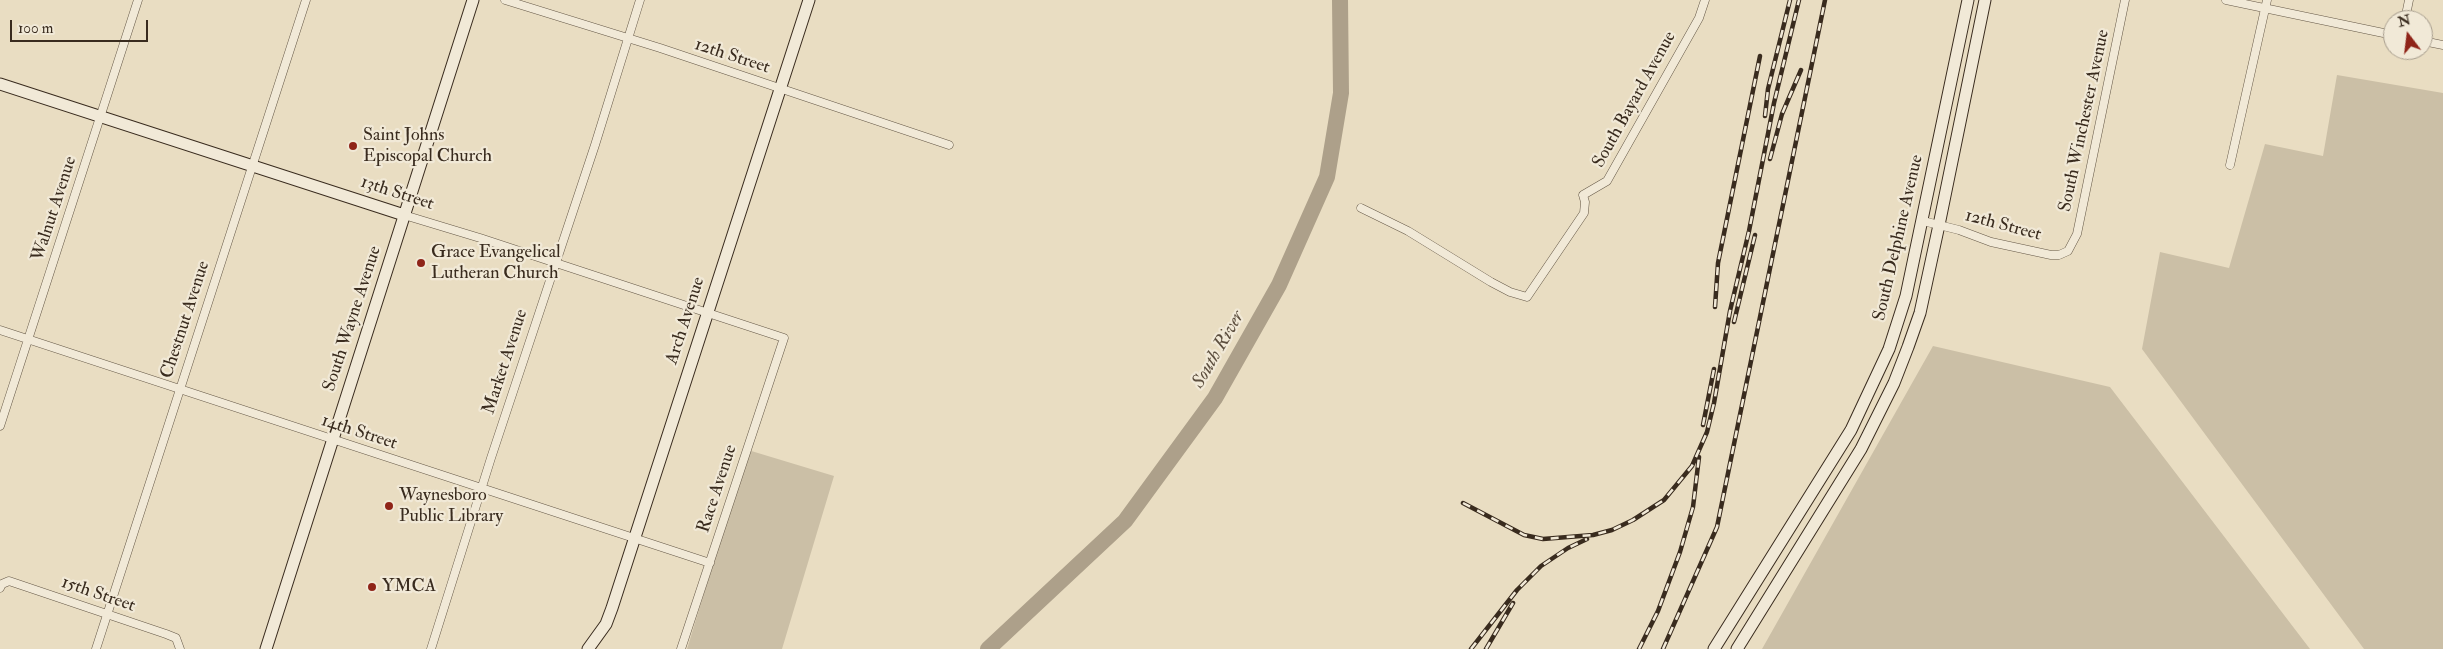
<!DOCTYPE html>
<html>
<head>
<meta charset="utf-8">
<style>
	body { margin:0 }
	#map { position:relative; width:2443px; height:649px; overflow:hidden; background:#e9ddc2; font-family:"IM FELL Double Pica",serif }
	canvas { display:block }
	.north { position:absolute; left:2383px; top:10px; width:50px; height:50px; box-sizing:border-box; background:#f1e9d7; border:1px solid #a79d8d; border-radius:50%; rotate:345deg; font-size:14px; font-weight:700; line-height:20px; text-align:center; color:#392b1e }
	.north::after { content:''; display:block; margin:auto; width:18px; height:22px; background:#8f2418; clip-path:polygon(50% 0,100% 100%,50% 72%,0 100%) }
	.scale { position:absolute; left:10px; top:20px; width:138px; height:22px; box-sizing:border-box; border:2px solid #392b1e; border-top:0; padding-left:6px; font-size:15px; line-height:18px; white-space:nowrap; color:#392b1e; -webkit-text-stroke:4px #f1e9d7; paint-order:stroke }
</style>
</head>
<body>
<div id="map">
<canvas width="2443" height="649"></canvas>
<div class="north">N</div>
<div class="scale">100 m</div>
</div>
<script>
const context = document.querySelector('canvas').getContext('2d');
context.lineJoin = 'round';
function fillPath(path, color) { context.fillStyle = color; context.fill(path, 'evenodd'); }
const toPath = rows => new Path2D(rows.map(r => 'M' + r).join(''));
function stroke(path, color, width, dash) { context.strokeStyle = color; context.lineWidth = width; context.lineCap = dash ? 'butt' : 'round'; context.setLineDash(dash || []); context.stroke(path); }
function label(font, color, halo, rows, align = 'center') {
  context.font = font + ' "IM FELL Double Pica",serif'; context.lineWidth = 4.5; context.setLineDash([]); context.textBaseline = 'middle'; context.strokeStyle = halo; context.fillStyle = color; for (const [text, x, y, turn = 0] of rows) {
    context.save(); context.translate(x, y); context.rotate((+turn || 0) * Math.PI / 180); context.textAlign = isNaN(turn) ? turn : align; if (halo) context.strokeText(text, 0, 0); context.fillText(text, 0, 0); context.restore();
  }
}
fillPath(toPath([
	[2337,75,2443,93,2443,649,2364,649,2142,349,2160,252,2229,268,2265,144,2323,156],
	[1933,346,2110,387,2310,649,1762,649],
	[748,450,834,476,782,649,687,649]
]), '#cbbfa6');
stroke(toPath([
	[988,649,1125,521,1215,398,1279,285,1327,177,1341,93,1340,0]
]), '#ada08a', 16);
const street = toPath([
	[505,0,660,48,949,145],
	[2226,0,2393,35],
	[2405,20,2409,0],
	[2423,41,2443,45],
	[2230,165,2267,0],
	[1361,208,1408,231,1491,282,1510,292,1527,297,1584,213,1585,202,1583,195,1607,181,1699,18,1705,0],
	[404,215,480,238,784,338,681,649],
	[1923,221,1959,230,1991,242,2051,255,2059,255,2068,251,2077,234,2125,0],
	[0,330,710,563],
	[0,426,138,0],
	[0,588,2,584,9,581,166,634,176,638,180,649],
	[96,649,306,0],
	[431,649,491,458,595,145,640,0]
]);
const secondary = toPath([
	[0,84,404,215],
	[266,649,473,0],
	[588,649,606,624,612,608,809,0],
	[1714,649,1851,430,1889,349,1906,296,1968,0],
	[1737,649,1861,449,1894,383,1908,347,1920,313,1939,225,1985,0]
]);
stroke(street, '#655847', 9);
stroke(secondary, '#392b1e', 13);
stroke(street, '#f1e9d7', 8);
stroke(secondary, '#f1e9d7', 11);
const rail = toPath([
	[1765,116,1768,89,1790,0],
	[1770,159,1782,114,1801,70],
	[1715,307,1718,263,1760,56],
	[1734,322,1755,235],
	[1703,425,1714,369],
	[1463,503,1524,535,1543,539,1593,535,1612,530,1633,520,1664,500,1692,466,1707,432,1714,403,1730,311,1749,231,1774,103,1799,0],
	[1471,649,1517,590,1541,566,1568,548,1587,539],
	[1486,649,1513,603],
	[1639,649,1658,611,1680,552,1693,507,1699,457],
	[1663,649,1717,527,1825,0]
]);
stroke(rail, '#392b1e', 4.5);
stroke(rail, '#f1e9d7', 2.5, [8]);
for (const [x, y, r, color] of [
	[353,146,5,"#8f2418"],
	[421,263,5,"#8f2418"],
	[389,506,5,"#8f2418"],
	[372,587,5,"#8f2418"]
]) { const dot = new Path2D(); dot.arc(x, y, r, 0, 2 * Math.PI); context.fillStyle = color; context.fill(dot); stroke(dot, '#f1e9d7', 2); }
label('18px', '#392b1e', '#f1e9d7', [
	["12th Street",732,57,18],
	["South Bayard Avenue",1635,100,-61],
	["South Winchester Avenue",2085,121,-78],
	["13th Street",397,194,18],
	["Walnut Avenue",55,209,-72],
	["12th Street",2003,226,15],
	["South Delphine Avenue",1899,238,-77],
	["South Wayne Avenue",353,319,-72],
	["Chestnut Avenue",186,320,-72],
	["Arch Avenue",686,321,-72],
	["Market Avenue",506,362,-72],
	["14th Street",359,433,18],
	["Race Avenue",718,489,-72],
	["15th Street",98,595,19]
]);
label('18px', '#392b1e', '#f1e9d7', [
	["Saint Johns",363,136],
	["Episcopal Church",363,157],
	["Grace Evangelical",431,253],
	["Lutheran Church",431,274],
	["Waynesboro",399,496],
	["Public Library",399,517],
	["YMCA",382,587]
], 'left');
label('italic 19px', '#5c4e3e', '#f1e9d7', [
	["South River",1219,350,-60]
]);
</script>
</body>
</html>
